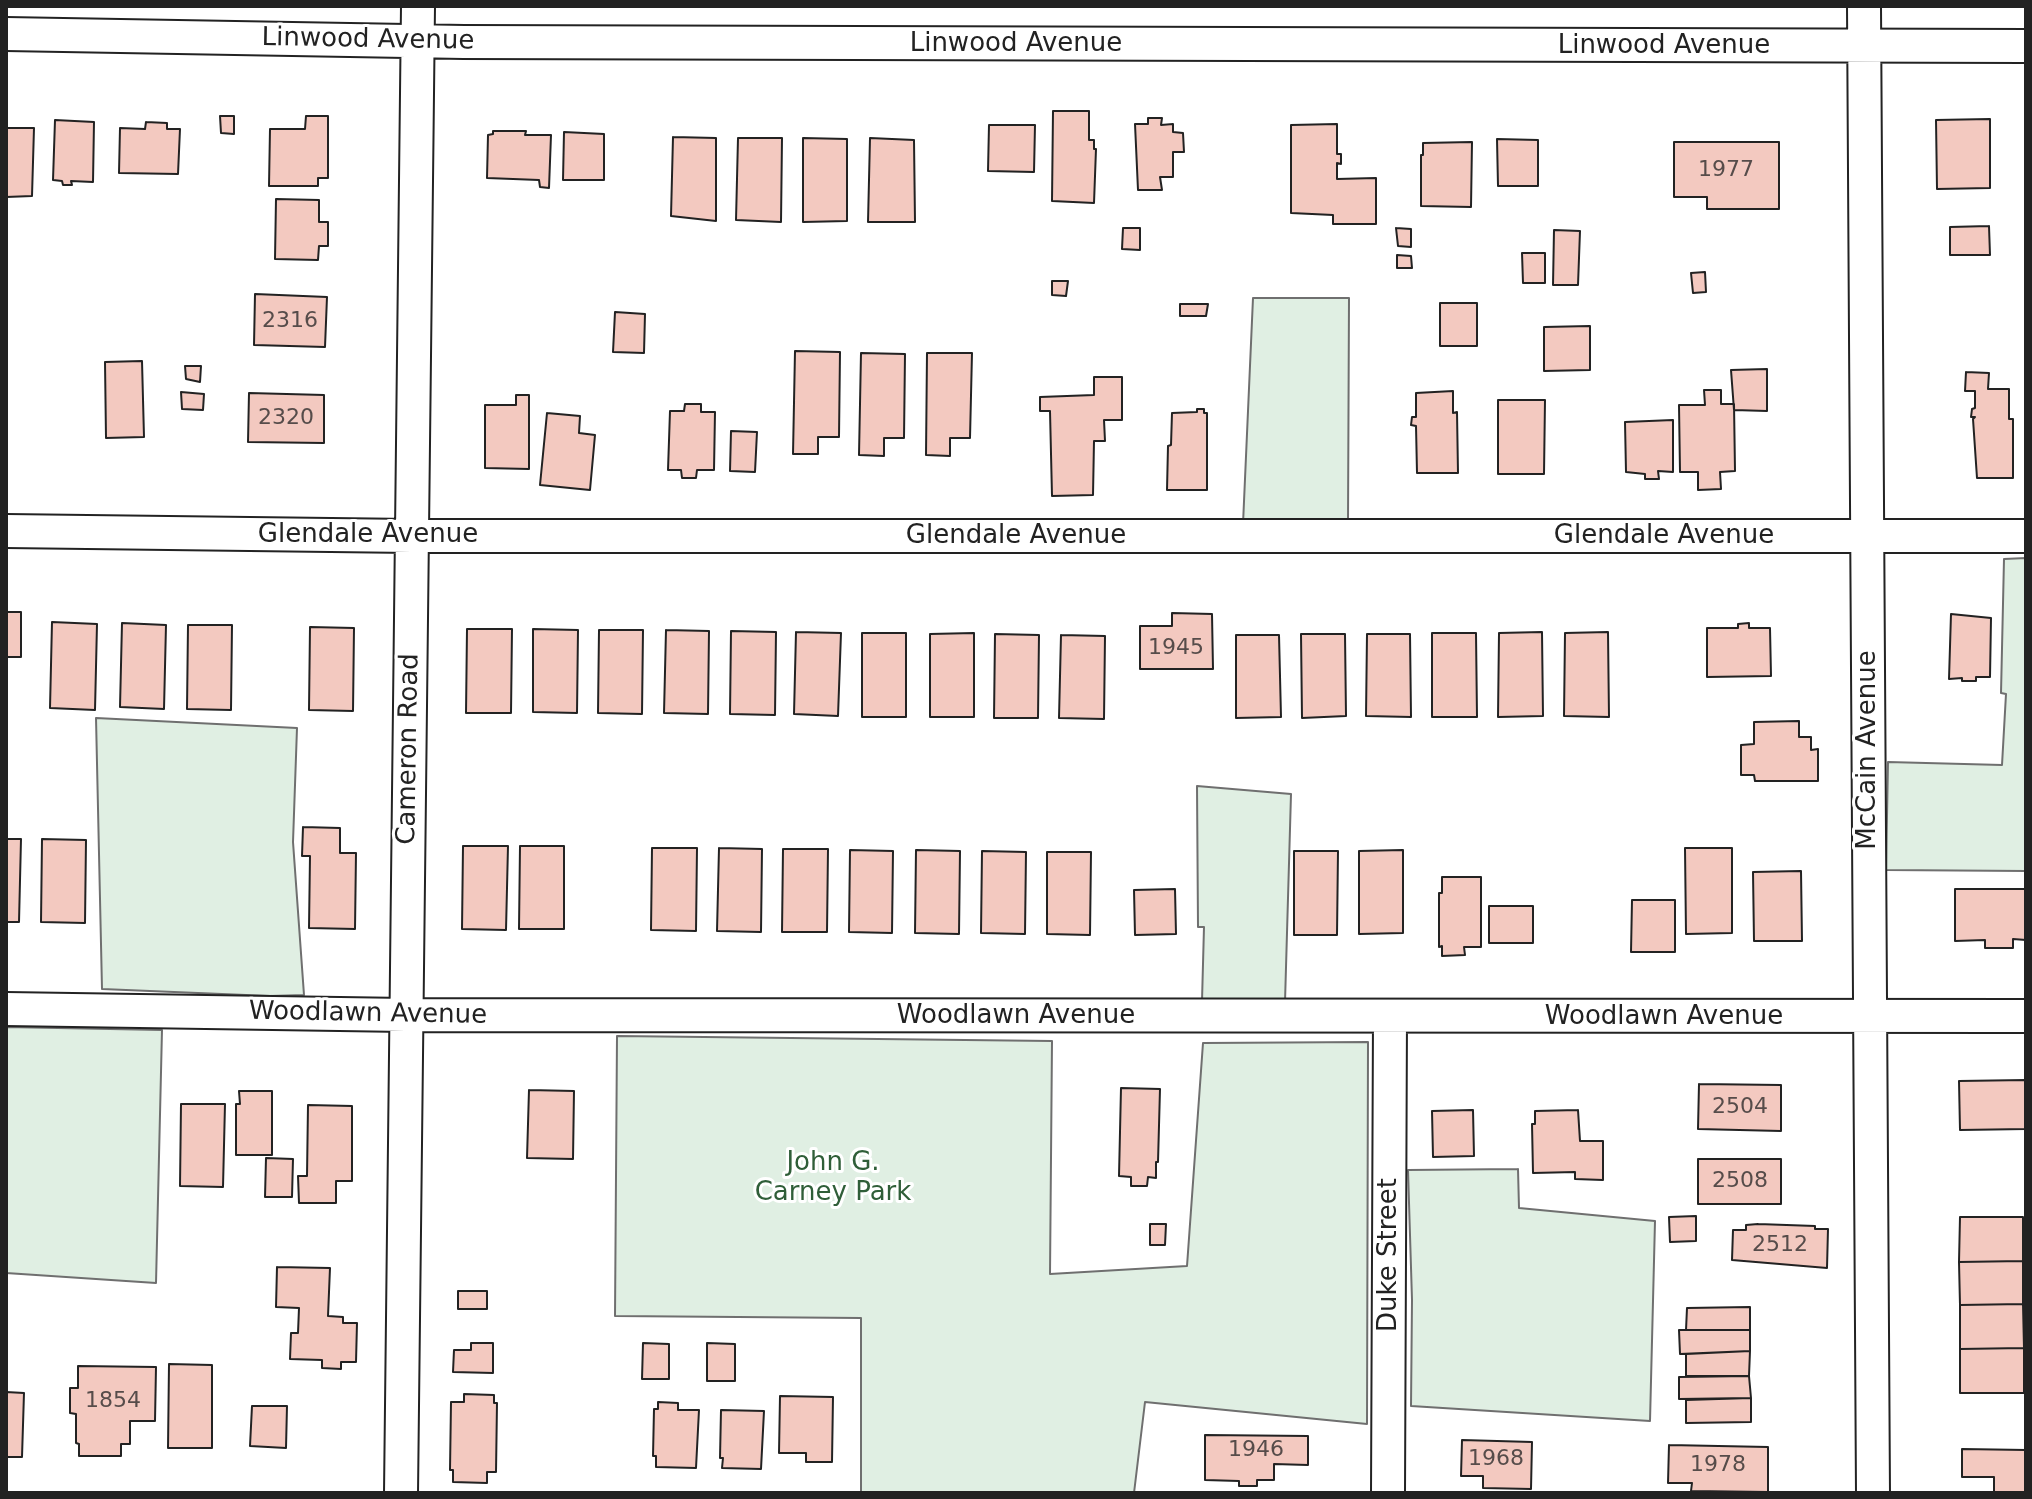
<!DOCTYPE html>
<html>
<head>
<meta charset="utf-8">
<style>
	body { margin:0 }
	#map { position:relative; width:2032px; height:1499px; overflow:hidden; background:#fff; font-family:"DejaVu Sans",sans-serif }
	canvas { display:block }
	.frame { position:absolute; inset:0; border:8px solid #222; pointer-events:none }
</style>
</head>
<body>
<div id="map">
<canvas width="2032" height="1499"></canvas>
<div class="frame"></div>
</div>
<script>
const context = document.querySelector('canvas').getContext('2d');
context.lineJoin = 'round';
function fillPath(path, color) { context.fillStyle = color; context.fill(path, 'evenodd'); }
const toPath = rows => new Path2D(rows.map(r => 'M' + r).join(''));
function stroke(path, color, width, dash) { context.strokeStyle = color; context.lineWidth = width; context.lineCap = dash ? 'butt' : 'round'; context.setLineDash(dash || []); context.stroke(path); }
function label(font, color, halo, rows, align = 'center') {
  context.font = font + ' "DejaVu Sans",sans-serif'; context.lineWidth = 6; context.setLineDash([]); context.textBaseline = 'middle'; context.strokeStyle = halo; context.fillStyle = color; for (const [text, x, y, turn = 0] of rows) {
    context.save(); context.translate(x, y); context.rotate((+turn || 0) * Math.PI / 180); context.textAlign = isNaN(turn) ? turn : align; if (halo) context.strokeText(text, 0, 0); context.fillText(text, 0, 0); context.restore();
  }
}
const green = toPath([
	[1253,298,1349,298,1348,522,1243,524,1253,298],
	[2026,558,2026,871,1886,870,1888,762,2002,765,2006,694,2001,693,2004,559,2026,558],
	[96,718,297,728,293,842,304,995,270,996,102,989,96,718],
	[1197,786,1291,794,1285,1002,1202,1001,1204,927,1198,927,1197,786],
	[6,1027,162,1030,156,1283,6,1273,6,1027],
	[617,1036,1052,1041,1050,1274,1187,1266,1203,1043,1368,1042,1367,1424,1145,1402,1134,1493,861,1493,861,1318,615,1316,617,1036],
	[1518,1169,1519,1208,1655,1221,1650,1421,1411,1406,1412,1300,1408,1170,1518,1169]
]);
fillPath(green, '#e0efe3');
stroke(green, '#6f6f6f', 2);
const building = toPath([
	[1053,111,1089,111,1089,140,1094,140,1094,149,1096,149,1094,203,1052,201,1053,111],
	[220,116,234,116,234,134,221,133,220,116],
	[306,116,328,116,328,178,318,178,318,186,269,186,270,129,305,129,306,116],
	[1148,118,1162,118,1161,125,1173,124,1173,132,1183,133,1184,152,1173,152,1173,177,1160,177,1162,190,1138,190,1135,124,1148,124,1148,118],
	[1990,119,1990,188,1937,189,1936,120,1990,119],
	[55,120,94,122,93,182,71,181,72,185,63,185,62,181,53,180,55,120],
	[146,122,167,123,167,129,180,129,178,174,119,173,120,128,145,129,146,122],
	[1337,124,1337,154,1341,154,1341,164,1337,163,1337,179,1376,178,1376,224,1333,224,1333,215,1291,213,1291,125,1337,124],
	[989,125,1035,125,1034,172,988,171,989,125],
	[6,128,34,128,32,196,6,197,6,128],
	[493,131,526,131,525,135,551,135,549,188,540,187,539,180,487,178,488,135,493,134,493,131],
	[564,132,604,134,604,180,563,180,564,132],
	[673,137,716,138,716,221,671,216,673,137],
	[738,138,782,138,781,222,736,220,738,138],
	[803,138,847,139,847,221,803,222,803,138],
	[870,138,914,140,915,222,868,222,870,138],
	[1497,139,1538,140,1538,186,1498,186,1497,139],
	[1472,142,1471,207,1421,206,1421,155,1423,155,1423,143,1472,142],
	[1674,142,1779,142,1779,209,1707,209,1707,197,1674,197,1674,142],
	[276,199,319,200,319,222,328,222,328,246,319,246,318,260,275,259,276,199],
	[1989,226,1990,255,1950,255,1950,227,1989,226],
	[1123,228,1140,228,1140,250,1122,249,1123,228],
	[1396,228,1411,229,1411,247,1398,246,1396,228],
	[1554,230,1580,231,1578,285,1553,285,1554,230],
	[1522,253,1545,253,1545,283,1523,283,1522,253],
	[1397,255,1411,256,1412,268,1397,268,1397,255],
	[1705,272,1706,292,1693,293,1691,273,1705,272],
	[1052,281,1068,281,1066,296,1052,295,1052,281],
	[255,294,327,297,325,347,254,345,255,294],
	[1440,303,1477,303,1477,346,1440,346,1440,303],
	[1180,304,1208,304,1206,316,1180,316,1180,304],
	[615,312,645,314,644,353,613,352,615,312],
	[1590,326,1590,370,1544,371,1544,327,1590,326],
	[795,351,840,352,839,437,818,437,818,454,793,454,795,351],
	[861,353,905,354,904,438,884,438,884,456,859,455,861,353],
	[927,353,972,353,970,438,950,438,950,456,926,455,927,353],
	[142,361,144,437,106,438,105,362,142,361],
	[185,366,201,366,200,382,186,379,185,366],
	[1767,369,1767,411,1734,410,1731,370,1767,369],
	[1966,372,1989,373,1988,389,2009,389,2009,419,2013,419,2013,478,1977,478,1973,419,1975,417,1971,417,1972,409,1975,408,1975,391,1965,391,1966,372],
	[1094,377,1122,377,1122,420,1104,420,1105,441,1094,441,1093,495,1052,496,1050,411,1040,411,1040,397,1094,395,1094,377],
	[1704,390,1721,390,1721,404,1734,404,1735,471,1720,472,1721,489,1698,490,1698,472,1680,472,1679,405,1705,405,1704,390],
	[1453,391,1453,413,1457,412,1458,473,1417,473,1416,426,1411,425,1412,417,1416,417,1416,393,1453,391],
	[181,392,204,394,203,410,182,409,181,392],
	[249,393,324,395,324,443,248,442,249,393],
	[516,395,529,395,529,469,485,468,485,405,516,405,516,395],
	[1498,400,1545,400,1544,474,1498,474,1498,400],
	[685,404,701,404,701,412,715,412,714,470,697,470,696,478,682,478,681,470,668,470,670,411,684,411,685,404],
	[1197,409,1204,409,1204,413,1207,413,1207,490,1167,490,1168,446,1171,445,1172,413,1197,412,1197,409],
	[547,413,580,416,579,433,595,435,590,490,540,485,547,413],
	[1673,420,1673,472,1658,471,1659,479,1645,479,1645,474,1626,472,1625,422,1673,420],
	[731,431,757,432,755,472,730,471,731,431],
	[6,612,21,612,21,657,6,657,6,612],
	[1172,613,1212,614,1213,669,1140,669,1140,626,1172,626,1172,613],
	[1951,614,1991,618,1990,677,1976,677,1976,681,1962,681,1962,678,1949,679,1951,614],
	[52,622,97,624,95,710,50,708,52,622],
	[122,623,166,625,164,709,120,707,122,623],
	[1749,623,1749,628,1770,628,1771,676,1707,677,1707,628,1738,628,1738,624,1749,623],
	[188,625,232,625,231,710,187,709,188,625],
	[310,627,354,628,353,711,309,710,310,627],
	[467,629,512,629,511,713,466,713,467,629],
	[533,629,578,630,577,713,533,712,533,629],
	[599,630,643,630,642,714,598,713,599,630],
	[666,630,709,631,708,714,664,713,666,630],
	[731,631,776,632,775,715,730,714,731,631],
	[796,632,841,633,838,716,794,714,796,632],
	[1542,632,1543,716,1498,717,1499,633,1542,632],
	[1608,632,1609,717,1564,716,1565,633,1608,632],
	[862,633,906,633,906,717,862,717,862,633],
	[974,633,974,717,930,717,930,634,974,633],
	[1432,633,1476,633,1477,717,1432,717,1432,633],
	[995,634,1039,635,1038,718,994,718,995,634],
	[1301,634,1345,634,1346,716,1302,718,1301,634],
	[1367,634,1410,634,1411,717,1366,716,1367,634],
	[1061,635,1105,636,1104,719,1059,718,1061,635],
	[1236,635,1279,635,1281,717,1236,718,1236,635],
	[1799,721,1799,737,1811,737,1811,750,1818,749,1818,781,1755,781,1754,775,1741,775,1741,745,1754,744,1754,722,1799,721],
	[303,827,340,828,340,853,356,853,355,929,309,928,310,856,302,856,303,827],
	[6,839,21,839,19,922,6,922,6,839],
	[42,839,86,840,85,923,41,922,42,839],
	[463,846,508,846,506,930,462,929,463,846],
	[520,846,564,846,564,929,519,929,520,846],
	[652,848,697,848,696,931,651,930,652,848],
	[719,848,762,849,761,932,717,931,719,848],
	[1685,848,1732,848,1732,933,1686,934,1685,848],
	[783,849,828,849,827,932,782,932,783,849],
	[850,850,893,851,892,933,849,932,850,850],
	[916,850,960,851,959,934,915,933,916,850],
	[1403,850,1403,933,1359,934,1359,851,1403,850],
	[982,851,1026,852,1025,934,981,933,982,851],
	[1294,851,1338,851,1337,935,1294,935,1294,851],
	[1047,852,1091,852,1090,935,1047,934,1047,852],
	[1801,871,1802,941,1754,941,1753,872,1801,871],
	[1442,877,1481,877,1481,947,1464,947,1465,955,1442,956,1442,946,1439,947,1439,893,1442,893,1442,877],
	[1175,889,1176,934,1135,935,1134,890,1175,889],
	[1955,889,2026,889,2026,940,2013,939,2013,948,1985,948,1985,940,1955,941,1955,889],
	[1632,900,1675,900,1675,952,1631,952,1632,900],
	[1489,906,1533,906,1533,943,1489,943,1489,906],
	[2026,1080,2026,1129,1960,1130,1959,1081,2026,1080],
	[1699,1084,1781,1085,1781,1131,1698,1129,1699,1084],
	[1121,1088,1160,1089,1158,1162,1156,1162,1156,1178,1148,1177,1147,1186,1131,1186,1131,1177,1119,1176,1121,1088],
	[529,1090,574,1091,573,1159,527,1158,529,1090],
	[239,1091,272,1091,272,1155,236,1155,236,1104,240,1104,239,1091],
	[181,1104,225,1104,223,1187,180,1186,181,1104],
	[308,1105,352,1106,352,1181,336,1181,336,1203,299,1203,298,1176,307,1176,308,1105],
	[1473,1110,1474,1156,1433,1157,1432,1111,1473,1110],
	[1578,1110,1580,1141,1603,1141,1603,1180,1575,1179,1575,1172,1533,1173,1532,1124,1535,1124,1535,1111,1578,1110],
	[266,1158,293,1159,292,1197,265,1197,266,1158],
	[1698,1159,1781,1159,1781,1204,1698,1204,1698,1159],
	[1696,1216,1696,1241,1670,1242,1669,1217,1696,1216],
	[1960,1217,2023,1217,2023,1261,1959,1262,1960,1217],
	[1150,1224,1166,1224,1165,1245,1150,1245,1150,1224],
	[1758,1224,1815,1226,1815,1229,1828,1229,1827,1268,1732,1260,1733,1230,1746,1230,1746,1225,1758,1224],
	[2023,1261,2023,1304,1960,1305,1959,1262,2023,1261],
	[277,1267,330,1268,328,1316,343,1317,343,1323,357,1323,356,1362,341,1362,341,1369,322,1368,322,1360,290,1359,291,1333,298,1333,299,1308,276,1307,277,1267],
	[458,1291,487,1291,487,1309,458,1309,458,1291],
	[2023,1304,2024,1348,1960,1349,1960,1305,2023,1304],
	[1750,1307,1750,1330,1686,1330,1687,1308,1750,1307],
	[1679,1330,1750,1330,1750,1351,1680,1354,1679,1330],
	[471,1343,493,1343,493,1373,453,1372,454,1350,471,1350,471,1343],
	[643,1343,669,1344,669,1379,642,1379,643,1343],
	[707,1343,735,1344,735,1381,707,1381,707,1343],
	[2024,1348,2024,1393,1960,1393,1960,1349,2024,1348],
	[1750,1351,1749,1376,1686,1376,1686,1354,1750,1351],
	[169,1364,212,1365,212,1448,168,1448,169,1364],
	[78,1366,156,1367,155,1421,130,1421,130,1444,121,1444,121,1456,79,1456,79,1444,76,1443,76,1414,70,1413,70,1388,78,1388,78,1366],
	[1749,1376,1751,1398,1679,1399,1679,1377,1749,1376],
	[6,1392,24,1393,22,1457,6,1457,6,1392],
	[464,1394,494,1395,494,1403,497,1403,496,1472,487,1472,487,1483,453,1482,453,1470,450,1470,451,1402,464,1402,464,1394],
	[780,1396,833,1397,832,1462,806,1462,806,1453,779,1453,780,1396],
	[1751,1398,1751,1422,1686,1423,1686,1400,1751,1398],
	[658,1402,678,1403,678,1410,699,1410,696,1468,656,1467,656,1456,653,1456,654,1409,658,1409,658,1402],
	[252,1406,287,1406,286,1448,250,1446,252,1406],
	[721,1410,764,1411,761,1469,722,1468,723,1458,720,1458,721,1410],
	[1205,1435,1308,1436,1308,1465,1274,1464,1274,1480,1257,1480,1257,1486,1239,1486,1239,1481,1205,1480,1205,1435],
	[1462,1440,1532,1442,1531,1489,1483,1488,1483,1476,1461,1476,1462,1440],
	[1669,1445,1768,1447,1768,1492,1691,1491,1692,1483,1668,1483,1669,1445],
	[1962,1449,2026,1450,2026,1493,1994,1493,1994,1477,1962,1477,1962,1449]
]);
fillPath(building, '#f3c9c0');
stroke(building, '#222', 2);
const street = toPath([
	[1864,6,1873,1493],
	[6,34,464,42,2026,46],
	[6,531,412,536,2026,536],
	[6,1009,406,1015,2026,1016],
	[401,1493,418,6],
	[1388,1493,1390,1017]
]);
stroke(street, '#222', 36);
stroke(street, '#fff', 32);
label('22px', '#564c4a', null, [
	["1977",1726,170],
	["2316",290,321],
	["2320",286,418],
	["1945",1176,648],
	["2504",1740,1107],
	["2508",1740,1181],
	["2512",1780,1245],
	["1854",113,1401],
	["1946",1256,1450],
	["1968",1496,1459],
	["1978",1718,1465]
]);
label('26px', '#222', '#fff', [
	["Linwood Avenue",368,40,1],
	["Linwood Avenue",1016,44],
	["Linwood Avenue",1664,46],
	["Glendale Avenue",368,535],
	["Glendale Avenue",1016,536],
	["Glendale Avenue",1664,536],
	["Cameron Road",409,749,-89],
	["McCain Avenue",1868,750,-90],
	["Woodlawn Avenue",368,1014,1],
	["Woodlawn Avenue",1016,1016],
	["Woodlawn Avenue",1664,1017],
	["Duke Street",1389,1255,-90]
]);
label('26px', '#2f5e38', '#fff', [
	["John G.",833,1163],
	["Carney Park",833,1193]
]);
</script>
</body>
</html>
